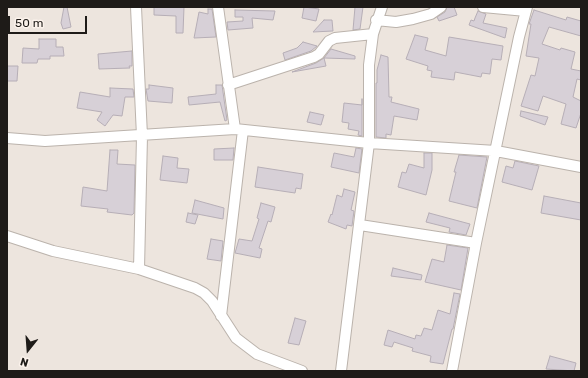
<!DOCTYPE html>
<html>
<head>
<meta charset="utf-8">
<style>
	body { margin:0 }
	#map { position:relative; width:588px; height:378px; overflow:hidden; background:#ede5de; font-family:Rubik,sans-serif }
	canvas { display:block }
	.frame { position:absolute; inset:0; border:8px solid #1e1b18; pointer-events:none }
	.north { position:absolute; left:8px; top:330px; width:40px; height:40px; -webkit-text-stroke:3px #fbf2eb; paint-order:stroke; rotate:197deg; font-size:11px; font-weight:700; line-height:16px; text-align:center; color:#1e1b18 }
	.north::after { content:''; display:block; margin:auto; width:14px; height:18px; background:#1e1b18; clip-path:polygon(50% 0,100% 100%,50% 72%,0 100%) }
	.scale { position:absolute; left:8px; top:16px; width:79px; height:18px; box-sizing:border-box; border:2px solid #1e1b18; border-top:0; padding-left:5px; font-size:12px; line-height:14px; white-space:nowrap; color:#1e1b18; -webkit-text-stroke:3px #fbf2eb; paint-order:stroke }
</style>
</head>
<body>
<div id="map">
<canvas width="588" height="378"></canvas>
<div class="frame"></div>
<div class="north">N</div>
<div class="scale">50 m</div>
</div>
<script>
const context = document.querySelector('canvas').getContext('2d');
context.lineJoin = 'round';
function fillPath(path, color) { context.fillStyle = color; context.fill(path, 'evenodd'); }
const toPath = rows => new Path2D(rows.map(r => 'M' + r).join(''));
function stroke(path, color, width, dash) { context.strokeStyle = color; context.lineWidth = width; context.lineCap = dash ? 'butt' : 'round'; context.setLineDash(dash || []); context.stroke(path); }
const building = toPath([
	[64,7,67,7,71,27,63,29,61,23,64,7],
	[154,7,184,7,183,33,176,33,176,16,154,15,154,7],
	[304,7,319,9,316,21,302,18,304,7],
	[355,7,363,7,360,29,353,30,355,7],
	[447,7,454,7,457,15,439,21,437,17,445,12,447,7],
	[208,9,212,9,216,37,194,38,199,12,208,14,208,9],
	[235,10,275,11,273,20,252,18,253,28,228,30,227,22,243,21,243,17,235,17,235,10],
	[534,10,566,20,567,17,581,21,581,36,549,27,542,44,560,50,561,48,575,52,571,69,581,71,581,80,577,79,573,97,581,101,581,113,576,128,561,124,566,104,543,96,538,111,521,106,531,75,535,76,539,58,526,56,531,24,529,24,534,10],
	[478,11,486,14,483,23,507,28,505,38,469,25,471,20,474,21,475,18,478,11],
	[324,20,332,20,333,31,313,32,324,20],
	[415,35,428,38,425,50,446,56,449,37,503,46,501,60,492,59,490,74,482,73,481,77,455,72,454,80,431,77,432,71,427,70,428,66,406,59,415,35],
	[39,39,56,39,56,47,63,47,64,56,50,56,50,59,38,59,37,63,22,63,23,48,39,49,39,39],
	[303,42,317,46,311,51,285,60,283,53,297,48,303,42],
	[331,49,355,56,355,59,324,58,331,49],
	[132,51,132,66,129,66,130,68,99,69,98,54,132,51],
	[381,55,388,57,389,97,392,97,391,102,419,109,417,120,394,116,391,135,386,134,386,138,376,137,376,83,377,83,377,70,381,55],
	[324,58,326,66,292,72,316,63,324,58],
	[7,66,18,66,17,81,7,81,7,66],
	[149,85,173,88,172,103,148,101,146,89,149,89,149,85],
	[216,85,222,85,227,120,225,121,220,102,189,105,188,97,216,94,216,85],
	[110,88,133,89,134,97,125,97,122,116,113,115,105,126,97,120,102,112,77,108,80,92,110,97,110,88],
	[362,99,362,136,358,135,359,131,348,129,349,123,342,122,344,103,362,105,362,99],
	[521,111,548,117,545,125,520,116,521,111],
	[310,112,324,115,321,125,307,122,310,112],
	[234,148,233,160,214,160,214,149,234,148],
	[356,148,362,149,359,173,331,167,334,153,354,157,356,148],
	[110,150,118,150,117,164,135,165,134,213,132,215,107,212,108,209,81,206,83,187,107,191,110,150],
	[424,153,432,153,432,170,426,195,398,187,402,172,406,173,409,164,424,168,424,153],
	[459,155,487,157,477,208,449,201,456,172,454,172,459,155],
	[163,156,178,158,177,168,189,169,187,183,160,180,163,156],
	[515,161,539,166,532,190,502,182,506,166,513,168,515,161],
	[258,167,303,174,301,189,296,188,295,193,255,187,258,167],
	[344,189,355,192,351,210,354,211,352,226,347,225,346,229,328,222,331,214,332,215,337,195,342,197,344,189],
	[544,196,581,203,581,220,541,213,544,196],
	[195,200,224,208,223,219,192,213,195,200],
	[261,203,275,207,271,222,268,221,259,248,262,249,260,258,235,253,239,239,252,241,259,219,257,218,261,203],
	[188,213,198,215,195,224,186,222,188,213],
	[429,213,470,224,466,235,449,232,450,228,426,222,429,213],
	[211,239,223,241,221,261,207,259,211,239],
	[447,245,468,248,461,290,425,282,432,259,444,262,447,245],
	[393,268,422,275,421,280,391,276,393,268],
	[454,293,460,294,453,329,452,329,443,364,430,362,431,356,412,351,413,348,394,342,392,347,384,345,388,330,415,339,416,335,421,336,424,328,432,330,438,310,450,314,454,293],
	[295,318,306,321,299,345,288,343,295,318],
	[550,356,576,363,574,371,546,369,550,356]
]);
fillPath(building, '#d7d0d7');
stroke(building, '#b6aeb6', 1);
const minor = toPath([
	[136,7,142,136,139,269],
	[218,7,235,129],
	[483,7,526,11],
	[376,20,396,22,413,19,431,14,441,7],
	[228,85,314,57,319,54,329,41,335,38,373,34],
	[7,138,45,141,235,129,369,143,496,151,581,167],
	[360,225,476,243],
	[7,236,53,251,139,269,195,288,204,293,212,301,236,338,257,354,302,371],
	[221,316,243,130],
	[341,371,369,143,369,65,373,34,382,7],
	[452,371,476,243,519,37,527,7]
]);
stroke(minor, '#bbb3ac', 12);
stroke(minor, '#fff', 10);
</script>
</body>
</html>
